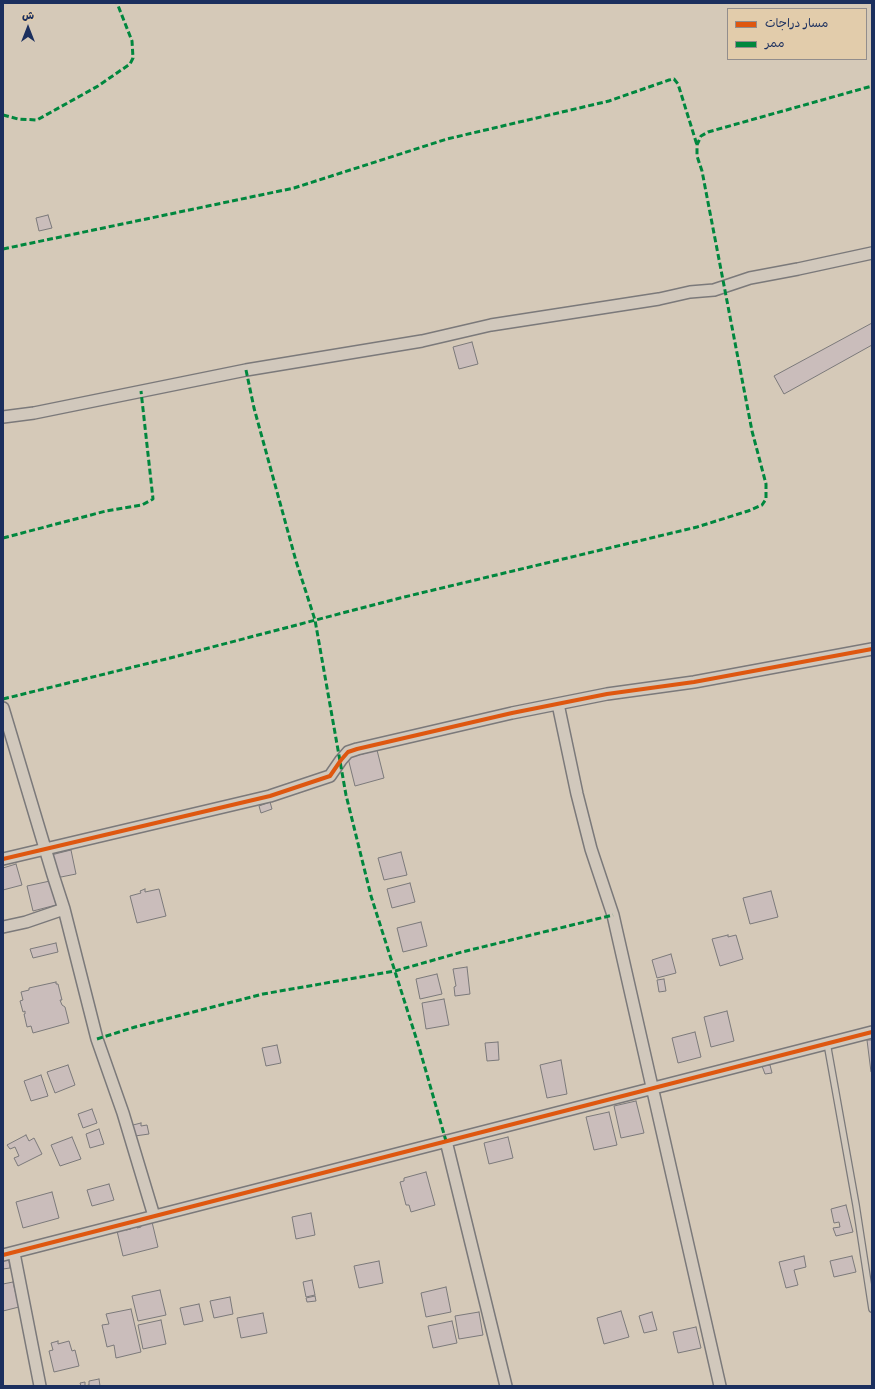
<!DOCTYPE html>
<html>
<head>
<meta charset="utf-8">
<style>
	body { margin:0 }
	#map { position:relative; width:875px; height:1389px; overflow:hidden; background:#d5c9b8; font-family:"Indie Flower","Playpen Sans Arabic",sans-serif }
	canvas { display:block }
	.frame { position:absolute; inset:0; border:4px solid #1b2f5e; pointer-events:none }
	.legend { position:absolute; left:727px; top:8px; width:140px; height:52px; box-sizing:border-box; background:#e2ccab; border:1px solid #928d8c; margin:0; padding:5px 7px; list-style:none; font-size:12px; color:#1b2f5e }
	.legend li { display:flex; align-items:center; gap:8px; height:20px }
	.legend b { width:20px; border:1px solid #928d8c }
	.north { position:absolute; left:8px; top:8px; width:40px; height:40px; -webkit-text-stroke:3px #e2ccab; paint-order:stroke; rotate:0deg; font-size:11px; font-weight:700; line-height:16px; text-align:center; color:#1b2f5e }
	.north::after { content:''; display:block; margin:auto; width:14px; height:18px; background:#1b2f5e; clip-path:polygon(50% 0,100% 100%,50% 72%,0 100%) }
</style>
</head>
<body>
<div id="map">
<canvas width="875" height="1389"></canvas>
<div class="frame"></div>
<ul class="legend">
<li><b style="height:5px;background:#de5710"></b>مسار دراجات</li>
<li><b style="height:5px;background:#00873e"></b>ممر</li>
</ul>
<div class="north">ش</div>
</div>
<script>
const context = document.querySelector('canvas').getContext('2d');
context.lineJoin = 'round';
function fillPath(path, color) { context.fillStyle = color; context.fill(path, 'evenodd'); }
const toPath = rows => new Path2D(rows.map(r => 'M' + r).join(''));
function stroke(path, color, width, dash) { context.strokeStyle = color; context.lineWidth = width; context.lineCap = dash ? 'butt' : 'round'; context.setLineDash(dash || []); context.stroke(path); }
const building = toPath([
	[48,215,52,228,39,231,36,218,48,215],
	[872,323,872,345,784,394,774,376,872,323],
	[472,342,478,364,459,369,453,347,472,342],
	[377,750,384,778,355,786,348,758,377,750],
	[270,802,272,809,261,813,259,806,270,802],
	[71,850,76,874,56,878,51,855,71,850],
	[401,852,407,875,384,880,378,858,401,852],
	[16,864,22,885,3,890,3,868,16,864],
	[50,881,56,905,33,911,27,886,50,881],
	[410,883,415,902,392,908,387,889,410,883],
	[145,889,145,892,159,889,166,916,137,923,130,896,141,893,140,891,145,889],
	[771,891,778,917,750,924,743,898,771,891],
	[421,922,427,946,403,952,397,928,421,922],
	[728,935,728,937,736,935,743,959,720,966,712,939,728,935],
	[56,943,58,952,33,958,30,949,56,943],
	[671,954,676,973,657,978,652,960,671,954],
	[467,967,470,994,455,996,454,987,456,986,453,969,467,967],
	[437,974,442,994,420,999,416,979,437,974],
	[664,979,666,991,659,992,657,980,664,979],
	[56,982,56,984,58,984,62,1000,60,1000,62,1005,65,1007,69,1023,33,1033,31,1026,27,1027,24,1014,25,1014,25,1011,23,1012,20,1001,23,1000,21,992,29,990,29,988,56,982],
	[444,999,449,1025,426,1029,422,1003,444,999],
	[727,1011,734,1041,711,1047,704,1017,727,1011],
	[695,1032,701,1057,678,1063,672,1038,695,1032],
	[867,1040,872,1040,872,1072,871,1072,867,1040],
	[498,1042,499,1060,487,1061,485,1043,498,1042],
	[277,1045,281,1063,266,1066,262,1048,277,1045],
	[561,1060,567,1094,547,1098,540,1065,561,1060],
	[68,1065,75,1085,55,1093,47,1072,68,1065],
	[770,1065,772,1073,765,1074,762,1066,770,1065],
	[41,1075,48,1096,31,1101,24,1081,41,1075],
	[636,1101,644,1133,621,1138,614,1106,636,1101],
	[92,1109,97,1123,83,1128,78,1114,92,1109],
	[609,1112,617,1145,594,1150,586,1117,609,1112],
	[141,1123,141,1126,147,1125,149,1134,135,1136,133,1125,141,1123],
	[99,1129,104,1144,90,1148,86,1134,99,1129],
	[26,1135,29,1141,34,1138,42,1154,18,1166,14,1158,19,1156,15,1147,10,1149,7,1145,26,1135],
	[72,1137,81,1159,60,1166,51,1145,72,1137],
	[508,1137,513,1158,489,1164,484,1143,508,1137],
	[426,1172,435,1205,411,1212,409,1205,406,1205,400,1182,404,1181,404,1178,426,1172],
	[109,1184,114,1200,92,1206,87,1190,109,1184],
	[52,1192,59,1218,23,1228,16,1202,52,1192],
	[846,1205,853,1232,836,1236,833,1228,840,1227,839,1222,834,1223,831,1209,846,1205],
	[311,1213,315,1235,296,1239,292,1217,311,1213],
	[152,1222,158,1247,123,1256,117,1231,126,1228,126,1230,131,1229,130,1226,136,1225,137,1228,141,1227,141,1225,152,1222],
	[8,1255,10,1268,3,1269,3,1256,8,1255],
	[804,1256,806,1267,794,1270,798,1285,786,1288,779,1262,804,1256],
	[852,1256,856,1272,834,1277,830,1261,852,1256],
	[379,1261,383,1283,359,1288,354,1266,379,1261],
	[312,1280,315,1295,306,1297,303,1282,312,1280],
	[13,1282,19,1307,3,1311,3,1284,13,1282],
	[446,1287,451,1312,426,1317,421,1293,446,1287],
	[160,1290,166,1315,138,1321,132,1296,160,1290],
	[315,1296,316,1301,307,1302,306,1298,315,1296],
	[230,1297,233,1314,214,1318,210,1301,230,1297],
	[199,1304,203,1321,184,1325,180,1308,199,1304],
	[131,1309,141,1352,116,1358,114,1345,107,1347,102,1325,109,1324,106,1314,131,1309],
	[621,1311,629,1337,604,1344,597,1318,621,1311],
	[479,1312,483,1335,459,1339,455,1316,479,1312],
	[652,1312,657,1330,644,1333,639,1316,652,1312],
	[263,1313,267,1333,241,1338,237,1318,263,1313],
	[161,1320,166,1344,143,1349,138,1325,161,1320],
	[452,1321,457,1343,433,1348,428,1326,452,1321],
	[696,1327,701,1348,678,1353,673,1332,696,1327],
	[58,1341,58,1344,69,1341,72,1351,75,1350,79,1366,54,1372,49,1351,53,1350,51,1343,58,1341],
	[99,1379,100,1386,81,1386,80,1383,85,1382,85,1386,89,1385,89,1381,99,1379]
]);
fillPath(building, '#cabdbb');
stroke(building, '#7b797a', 1);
const lane = toPath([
	[827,1043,856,1205,872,1309]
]);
const street = toPath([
	[3,417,34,413,246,370,422,341,491,325,659,299,690,292,714,290,750,278,798,269,872,253],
	[558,704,577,794,591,849,613,915,720,1386],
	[3,708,53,875,64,909,97,1039,123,1113,154,1216],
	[3,859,270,796,330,776,341,760,348,752,357,749,512,713,607,694,694,682,872,649],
	[3,927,26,922,64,909],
	[446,1141,506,1386],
	[14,1253,40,1386],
	[3,1255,872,1032]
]);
stroke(lane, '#7b797a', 8);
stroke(street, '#7b797a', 14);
stroke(lane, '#d1c8bc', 5.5);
stroke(street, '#d1c8bc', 11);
stroke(toPath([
	[3,115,18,119,37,120,98,86,130,64,133,58,132,41,117,3],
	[3,249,294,188,447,139,609,101,669,80,674,79,678,84,697,145],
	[246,370,254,408,296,561,315,620,346,795,371,896,419,1047,446,1141],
	[3,538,106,511,142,505,153,499,141,391],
	[3,699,174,657,400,598,697,527,748,511,762,505,766,499,766,484,752,431,702,171,697,156,697,145,701,136,708,132,872,86],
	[97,1039,135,1027,263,994,395,971,462,952,613,915]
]), '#00873e', 3, [6, 3]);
stroke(toPath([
	[3,859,270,796,330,776,341,760,348,752,357,749,512,713,607,694,694,682,872,649],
	[3,1255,872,1032]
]), '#de5710', 4);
</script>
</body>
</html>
